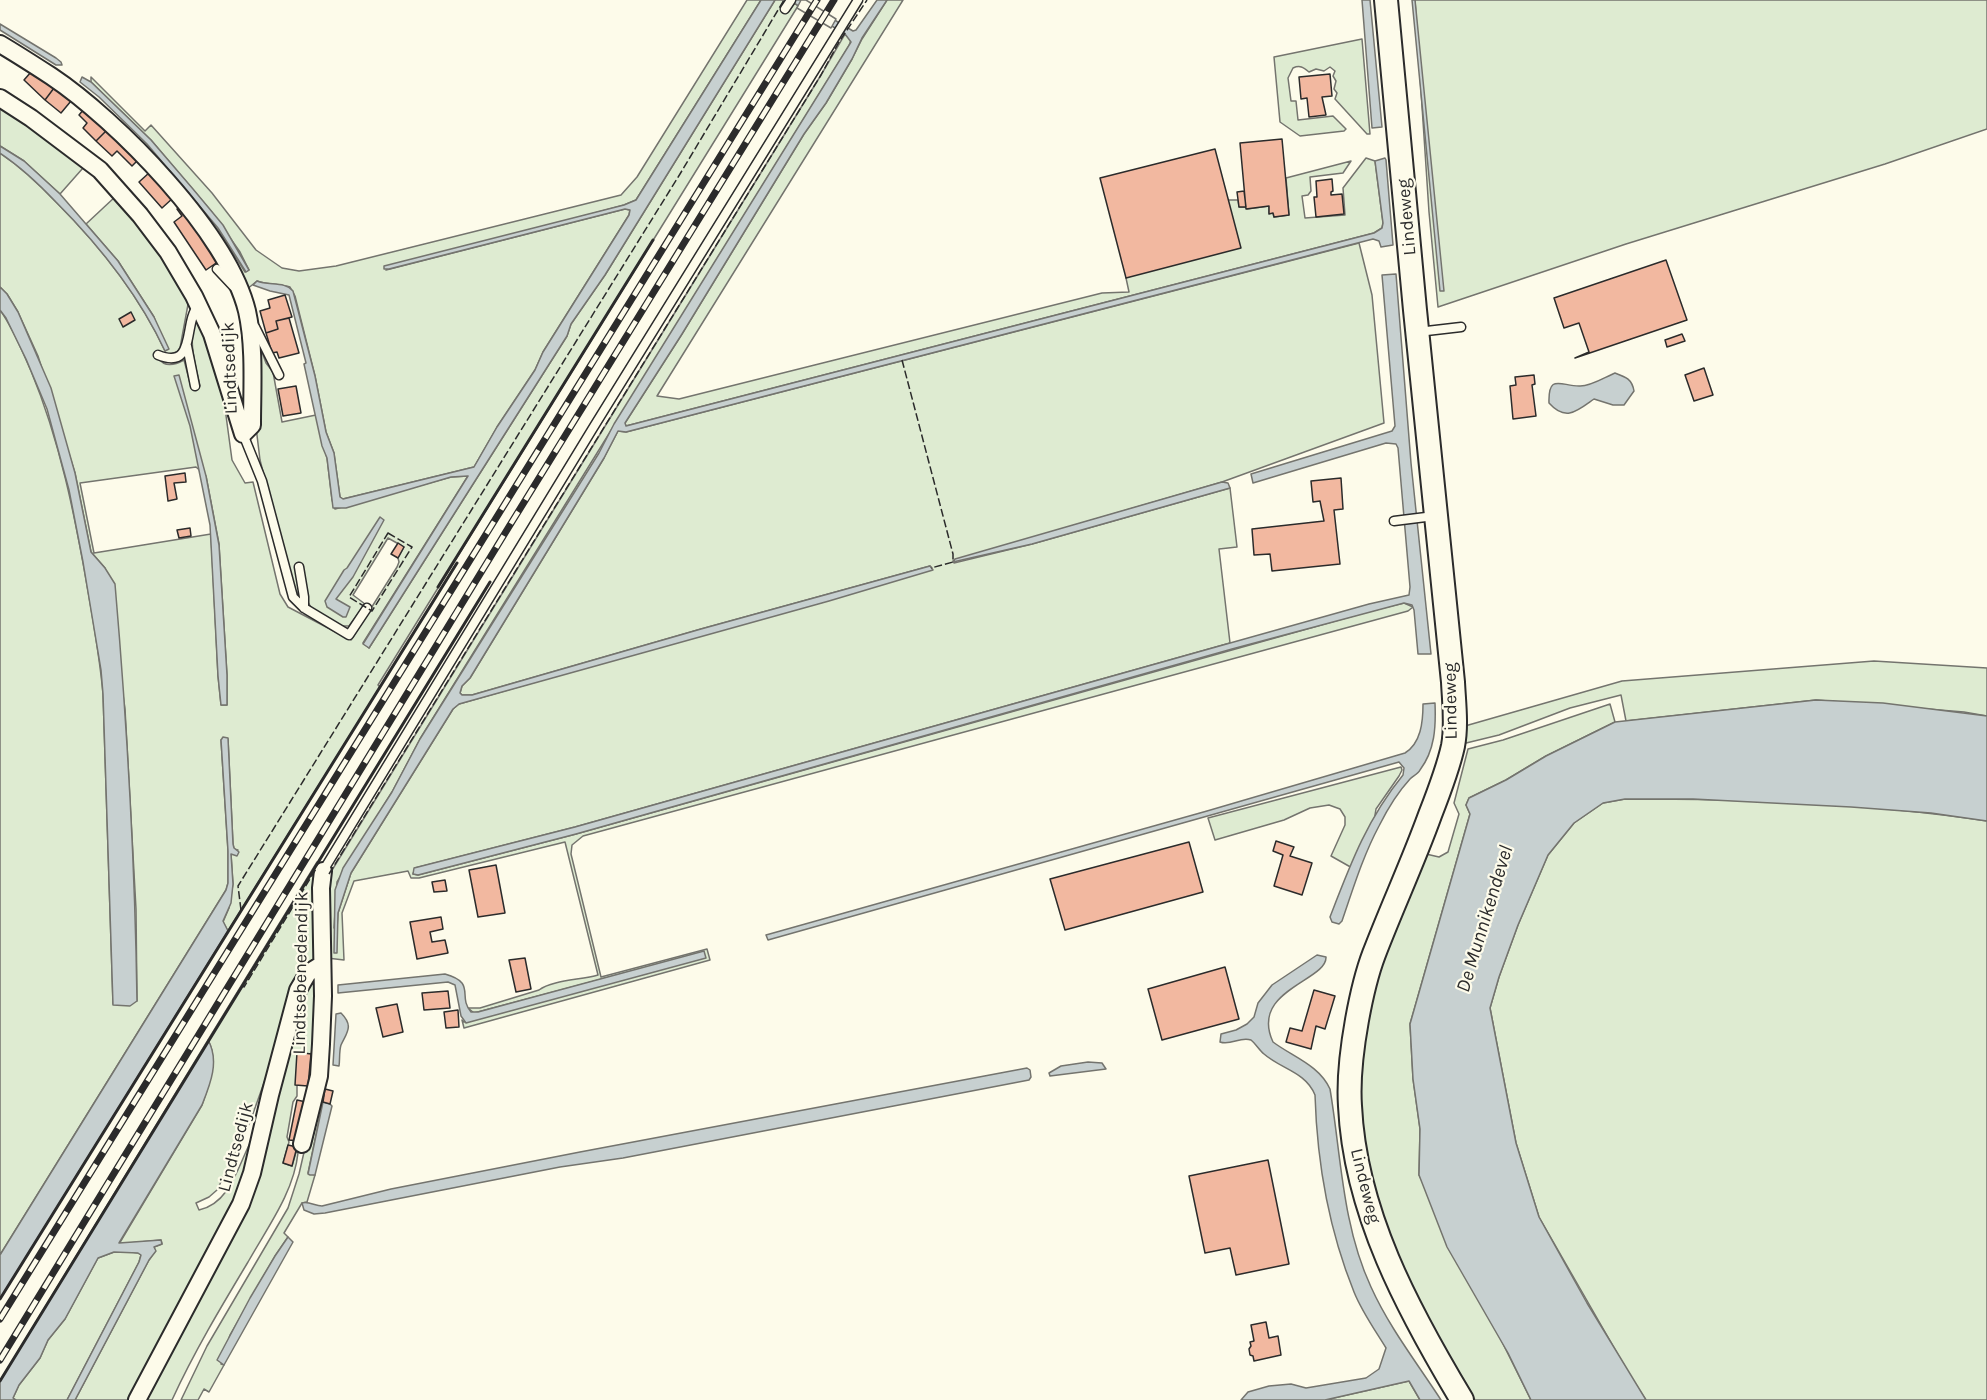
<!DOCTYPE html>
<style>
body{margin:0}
canvas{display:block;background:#fdfbea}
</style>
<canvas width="1987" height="1400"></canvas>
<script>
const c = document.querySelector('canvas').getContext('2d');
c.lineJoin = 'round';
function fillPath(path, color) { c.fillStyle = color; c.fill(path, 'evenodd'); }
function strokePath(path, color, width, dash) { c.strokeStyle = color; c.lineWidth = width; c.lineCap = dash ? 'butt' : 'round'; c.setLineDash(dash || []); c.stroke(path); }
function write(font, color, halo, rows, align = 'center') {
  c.font = font + ' Karla,sans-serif'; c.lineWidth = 4.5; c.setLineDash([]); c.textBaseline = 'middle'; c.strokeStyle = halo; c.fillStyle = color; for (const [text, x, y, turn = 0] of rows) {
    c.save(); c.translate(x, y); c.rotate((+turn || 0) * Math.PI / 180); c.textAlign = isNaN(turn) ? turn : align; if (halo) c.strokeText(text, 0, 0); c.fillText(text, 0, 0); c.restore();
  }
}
const green = new Path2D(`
 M 747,0 L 761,0 L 636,200 L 624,205 L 386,270 L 625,209 L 630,210 L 629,215 L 543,352 L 535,370 L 497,427 L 474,467 L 343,499 L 340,497 L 334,453 L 326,432 L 315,376 L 295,296 L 290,287 C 279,284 268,285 257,281 L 246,290 L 134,142 L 141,137 L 147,144 L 218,228 L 245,272 L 249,270 L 240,252 L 211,211 L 151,140 L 91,82 L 91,77 L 145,131 L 151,125 L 212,193 L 256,250 L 282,268 L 299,271 L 336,266 L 621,195 L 637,177 Z
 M 775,0 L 784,0 L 781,6 L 789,11 L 795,3 L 798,6 L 378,685 L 380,687 L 228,931 L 223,922 L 229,908 L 233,884 L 231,854 L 238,850 L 234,849 L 233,844 L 228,739 L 221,740 L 228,851 L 228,883 L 226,890 L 0,1255 L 0,310 C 13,328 22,351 31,371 C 60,441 75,516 88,591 C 94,625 100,659 103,694 L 113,1004 L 137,1001 L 136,909 L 125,709 L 105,568 L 91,552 L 75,473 L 38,356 L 18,312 L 7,294 L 0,287 L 0,153 C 21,167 39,184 56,202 C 100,246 139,295 165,351 L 154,317 L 118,261 L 86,224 L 116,196 L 149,237 L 189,299 L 180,348 L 177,352 L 158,358 C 165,368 175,365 184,360 L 191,387 L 200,386 C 195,364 187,337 197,316 L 222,386 L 232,460 L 245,483 L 253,482 L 280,594 L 288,607 L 351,640 L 397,567 L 399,562 L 398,558 L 404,547 L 388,538 L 353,595 L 365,604 L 349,626 L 342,626 L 312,609 L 308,602 L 306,586 L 301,567 L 301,597 L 299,599 L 296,595 L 288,569 L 260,460 L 256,427 L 258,341 L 266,363 L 273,372 L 282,422 L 316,415 L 327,458 L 332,500 L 335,509 L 451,477 L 468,476 L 363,643 L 369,648 L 567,336 L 571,324 L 605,275 ZM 196,467 L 206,476 L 219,544 L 227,675 L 227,705 L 221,705 L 218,676 L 211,534 L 94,553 L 80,483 Z
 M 887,0 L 903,0 L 657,396 L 679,399 L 1102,293 L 1129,292 L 1126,278 L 1228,200 L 1238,200 L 1239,207 L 1246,207 L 1247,209 L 1269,206 L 1269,213 L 1273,213 L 1274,217 L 1289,215 L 1286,178 L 1351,161 L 1343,173 L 1310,177 L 1311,191 L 1308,195 L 1302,196 L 1305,218 L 1345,215 L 1343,188 L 1366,158 L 1375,161 L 1383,223 L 1382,228 L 1374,233 L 626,426 L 625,423 L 682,334 L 804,134 L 826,103 L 852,59 L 862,39 Z
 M 1415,0 L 1987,0 L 1987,129 L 1885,164 L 1626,244 L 1438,307 L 1429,212 Z
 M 845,34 L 851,40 L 849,46 L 420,739 L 392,792 L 337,882 L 334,928 L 337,928 L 338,913 L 351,873 L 453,709 L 459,704 L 932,568 L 930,566 L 701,629 L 472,695 L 462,695 L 460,693 L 462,686 L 470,678 L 604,458 L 618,431 L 626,432 L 1359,243 L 1372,295 L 1384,423 L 1222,482 L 953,561 L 954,563 L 1032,544 L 1230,488 L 1237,547 L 1219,549 L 1230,643 L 575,827 L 415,868 L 413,874 L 418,875 L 576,834 L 1371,611 L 1404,603 L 1413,607 L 1408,611 L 583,836 L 572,845 L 571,854 L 601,977 L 707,949 L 710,960 L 464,1028 L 462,1020 L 464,1022 L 704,952 L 474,1013 L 468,1008 L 480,1008 L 539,990 C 552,980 581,980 598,975 L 565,842 L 419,878 L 411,878 L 408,871 L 354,881 L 342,913 L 344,960 L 327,958 L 329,875 L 821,75 Z
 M 1362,39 L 1370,134 L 1367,134 L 1335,99 L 1337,93 L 1334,89 L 1336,81 L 1333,76 L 1335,71 L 1330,67 L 1324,71 L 1316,69 L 1309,72 C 1303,67 1300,65 1293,68 L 1288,78 L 1291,101 L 1296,101 L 1298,120 L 1333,116 L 1346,129 L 1344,131 L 1300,136 L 1280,122 L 1274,57 Z
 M 0,105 L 37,130 L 83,168 L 60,194 L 24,161 L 0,146 Z
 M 1874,661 L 1987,668 L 1987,716 L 1964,712 L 1816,700 L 1626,721 L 1621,695 L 1570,708 L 1499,735 L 1462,744 L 1465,726 L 1622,681 Z
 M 1610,704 L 1615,722 L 1546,756 L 1506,780 L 1469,798 L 1466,805 L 1470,814 L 1410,1024 L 1413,1079 L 1420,1129 L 1419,1175 L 1531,1400 L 1475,1400 L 1420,1308 L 1389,1236 L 1373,1184 L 1363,1133 L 1359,1067 L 1374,982 L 1426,854 L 1439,857 L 1448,852 L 1459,814 L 1454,803 L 1468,749 L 1503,740 Z
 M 1401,767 L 1402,770 L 1399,776 L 1376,809 L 1373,827 L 1354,869 L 1331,856 L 1345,825 L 1345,817 L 1340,809 L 1329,805 L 1310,808 L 1284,820 L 1215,840 L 1208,818 Z
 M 1625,799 C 1746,799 1868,803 1987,821 L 1987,1400 L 1646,1400 L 1632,1379 L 1539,1217 L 1516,1143 L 1490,1008 L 1499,977 L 1518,925 L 1548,855 L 1574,823 L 1603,803 Z
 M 317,862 L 320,863 L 314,959 L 301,968 L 296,977 L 271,1063 L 250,1122 L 217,1190 L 209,1197 L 196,1203 L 199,1210 C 231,1203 238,1165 252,1139 L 240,1191 L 131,1400 L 75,1400 L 149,1260 L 155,1251 L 154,1247 L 162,1244 L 161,1240 L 119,1244 L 202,1105 C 209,1085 219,1060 208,1040 Z
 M 314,980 L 316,1038 L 311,1054 L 297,1053 L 297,1096 L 293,1102 L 287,1137 L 289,1142 L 283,1163 L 292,1166 L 296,1152 L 298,1153 C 294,1192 267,1228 248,1262 C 221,1307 194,1352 172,1400 L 143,1400 L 265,1145 L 308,983 Z
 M 316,1100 L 323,1102 L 308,1173 L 315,1175 L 307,1202 L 302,1203 L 284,1233 L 288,1237 L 275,1256 L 230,1335 L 221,1364 L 224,1365 L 209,1392 L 204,1389 L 198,1400 L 181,1400 L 207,1346 L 288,1208 L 299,1174 Z
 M 125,1251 L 138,1253 L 141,1255 L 139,1262 L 67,1400 L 16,1400 L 13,1398 L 19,1385 L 40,1358 L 48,1340 L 65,1319 L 98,1258 L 114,1252 Z
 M 1409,1381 L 1420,1400 L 1325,1400 Z`);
fillPath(green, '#deebd1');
strokePath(green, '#74746e', 1.5);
const water = new Path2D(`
 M 761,0 L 775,0 L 605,275 L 571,324 L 567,336 L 369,648 L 363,644 L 468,476 L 451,477 L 346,508 L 333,508 L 327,458 L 322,446 L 304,364 L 306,363 L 289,295 L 270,291 L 253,285 L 257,281 C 269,286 285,281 293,291 L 315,376 L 326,432 L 334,453 L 340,497 L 343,499 L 474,467 L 497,427 L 535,370 L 543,352 L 629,215 L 630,210 L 625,209 L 389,269 L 384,269 L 384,266 L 624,205 L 636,200 Z
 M 789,0 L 801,0 L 853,31 L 856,30 L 877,0 L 887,0 L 862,38 L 852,59 L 826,103 L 804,134 L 682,334 L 625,423 L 626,426 L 1374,233 L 1382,228 L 1383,223 L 1375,161 L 1385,158 L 1386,160 L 1393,245 L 1381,247 L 1379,241 L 1373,239 L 626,432 L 618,431 L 604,458 L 470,678 L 462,686 L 460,693 L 462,695 L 472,695 L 701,629 L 930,566 L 933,570 L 829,601 L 459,704 L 453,709 L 351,873 L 338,913 L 337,953 L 334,953 L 335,890 L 343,868 L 392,792 L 420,739 L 599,453 L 614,424 L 851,42 L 845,34 Z
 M 1362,0 L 1370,0 L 1382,127 L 1372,128 Z
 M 1412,0 L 1415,0 L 1444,291 L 1440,291 Z
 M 0,24 L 56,58 L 61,62 L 62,65 L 56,65 L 0,30 Z
 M 82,77 L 91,82 L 151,140 L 193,189 L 223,225 L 249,270 L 246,272 L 218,228 L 147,144 L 99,97 L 80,82 Z
 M 0,146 L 24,161 L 60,194 L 118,261 L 154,317 L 169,349 L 165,351 C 139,295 100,246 56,202 C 39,184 21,167 0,153 Z
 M 1396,274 L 1411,463 L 1431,654 L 1418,654 L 1414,610 L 1412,605 L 1404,603 L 1232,649 L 576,834 L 418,875 L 413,874 L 414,868 L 575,827 L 1369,604 L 1409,595 L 1410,587 L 1398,448 L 1396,444 L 1386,443 L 1253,483 L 1251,474 L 1392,431 L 1395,426 L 1382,275 Z
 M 0,287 L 7,294 L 18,312 L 51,388 L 75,473 L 91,552 L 105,568 L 115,584 C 127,723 135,861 137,1001 L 130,1006 L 113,1005 L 103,694 L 101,670 L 83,562 L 69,490 L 47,409 L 26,359 L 6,318 L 0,310 Z
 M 1615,373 C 1626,377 1632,379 1634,391 L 1624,405 L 1613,405 L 1594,399 C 1577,411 1566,422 1549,403 C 1548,373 1561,386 1579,386 C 1590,387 1605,377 1615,373 Z
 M 179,375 L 206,476 L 219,545 L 227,675 L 227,705 L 221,705 L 218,676 L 210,525 L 190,426 L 174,376 Z
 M 1222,482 L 1228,483 L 1230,488 L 1032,544 L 953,562 L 955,559 Z
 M 380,517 L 384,520 L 353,577 L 336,599 L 350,607 L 346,617 L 343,617 L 327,607 L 325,601 L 344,570 L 347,568 Z
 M 1816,700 L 1883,703 L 1987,716 L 1987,821 L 1931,813 L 1851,807 L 1693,799 L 1625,799 L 1603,803 L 1574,823 L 1548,855 L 1518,925 L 1499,977 L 1490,1008 L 1516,1143 L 1539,1217 L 1587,1303 L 1646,1400 L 1531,1400 L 1508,1353 L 1447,1247 L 1419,1175 L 1420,1129 L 1413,1079 L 1410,1024 L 1470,814 L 1466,805 L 1469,798 L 1506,780 L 1546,756 L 1615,722 Z
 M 1435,703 C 1436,727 1435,750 1420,770 C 1418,774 1413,776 1410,779 C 1398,792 1387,810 1379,826 C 1363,856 1353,889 1342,921 L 1339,924 L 1332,922 L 1330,917 C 1350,865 1367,819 1403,775 L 1404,768 L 1399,762 L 768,940 L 766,935 L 1207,811 L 1405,753 C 1421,743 1423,722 1423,704 Z
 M 223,737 L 228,738 L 233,844 L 234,848 L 239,852 L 237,856 L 231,854 L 233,884 L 231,903 L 223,921 L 228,931 L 0,1299 L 0,1255 L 226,890 L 228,883 L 228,851 L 221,740 Z
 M 704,951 L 706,958 L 466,1023 L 461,1016 L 455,985 L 448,982 L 338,993 L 338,985 L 445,974 C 477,983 457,996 471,1012 L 478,1012 Z
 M 1317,955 L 1326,957 C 1327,981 1249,990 1273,1042 C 1293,1057 1319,1065 1330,1089 C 1341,1154 1342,1225 1371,1287 C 1389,1327 1417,1363 1441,1400 L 1420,1400 L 1409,1381 L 1325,1400 L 1241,1400 L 1248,1392 L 1269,1386 L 1291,1384 L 1306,1388 L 1366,1378 L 1379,1369 L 1386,1348 C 1375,1330 1362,1312 1354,1292 C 1329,1230 1317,1162 1315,1095 C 1306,1072 1281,1069 1264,1054 C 1259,1050 1256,1044 1251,1040 C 1240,1036 1231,1046 1220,1042 L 1221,1034 L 1236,1030 L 1247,1024 L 1254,1017 L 1258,1003 L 1272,985 Z
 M 341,1013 C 354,1026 347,1032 341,1045 C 339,1051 340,1060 339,1066 L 333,1065 L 336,1014 Z
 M 208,1040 C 220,1061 210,1085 202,1105 L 119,1243 L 161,1240 L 162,1244 L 154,1247 L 156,1251 L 149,1260 L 75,1400 L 67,1400 L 139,1262 L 141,1255 L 138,1253 L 114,1252 L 98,1258 L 65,1319 L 48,1340 L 40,1358 L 19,1385 L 13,1398 L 16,1400 L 0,1400 L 0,1381 Z
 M 1088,1062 L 1102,1063 L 1106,1069 L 1050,1076 L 1049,1073 L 1061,1066 Z
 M 1027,1068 L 1030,1070 L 1031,1077 L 1029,1080 L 623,1158 L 560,1167 L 325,1213 L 314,1214 L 304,1210 L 302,1203 C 309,1201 315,1206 322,1206 L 391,1189 L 580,1152 Z
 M 323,1102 L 330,1104 L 332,1106 L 315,1175 L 310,1175 L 308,1174 Z
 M 288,1237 L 293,1242 L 224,1365 L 217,1360 L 250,1298 L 275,1256 Z`);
fillPath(water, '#c7d0d0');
strokePath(water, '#74746e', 1.5);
const pier = new Path2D(`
 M 801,0 L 806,0 L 836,19 L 831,28 L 797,8 Z`);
fillPath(pier, '#fdfbea');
strokePath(pier, '#74746e', 1.5);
const building = new Path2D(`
 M 31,72 L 54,88 L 45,100 L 24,80 Z
 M 1330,74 L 1332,96 L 1322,97 L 1326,115 L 1309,117 L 1307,98 L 1301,99 L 1299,77 Z
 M 54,88 L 71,101 L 61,113 L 45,100 Z
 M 84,109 L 106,131 L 96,141 L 83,128 L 87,123 L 79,115 Z
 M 106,131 L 138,160 L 132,166 L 117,151 L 112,156 L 96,141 Z
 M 1282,139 L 1289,215 L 1274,217 L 1273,213 L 1269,214 L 1269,206 L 1246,209 L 1240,143 Z
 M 1215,149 L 1241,248 L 1126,278 L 1100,178 Z
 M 150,172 L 173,198 L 162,208 L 139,182 Z
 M 1332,179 L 1333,191 L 1331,192 L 1331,195 L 1342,194 L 1344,214 L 1316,217 L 1314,197 L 1317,197 L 1316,181 Z
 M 1244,191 L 1246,207 L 1239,207 L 1237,192 Z
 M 182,205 L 219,261 L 206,270 L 174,222 L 182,216 L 177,209 Z
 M 1666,260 L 1687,320 L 1575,358 L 1589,352 L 1579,323 L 1564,328 L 1554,298 Z
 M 285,295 L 292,317 L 276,321 L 278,329 L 266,333 L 260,311 L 270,308 L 268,300 Z
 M 131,312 L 135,320 L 123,327 L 119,319 Z
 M 289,318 L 299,353 L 279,358 L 277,352 L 272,353 L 266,333 L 278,329 L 276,321 Z
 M 1682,334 L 1685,341 L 1667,347 L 1665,340 Z
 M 1704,368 L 1713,395 L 1694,401 L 1685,375 Z
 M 1534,375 L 1535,384 L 1532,385 L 1536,416 L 1513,419 L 1510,386 L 1516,385 L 1515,377 Z
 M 296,386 L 301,413 L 283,416 L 278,389 Z
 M 185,473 L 186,482 L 174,483 L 177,499 L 168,501 L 165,476 Z
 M 1341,478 L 1343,509 L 1334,510 L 1340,564 L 1272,571 L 1270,554 L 1254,555 L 1252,529 L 1324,521 L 1320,501 L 1313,502 L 1311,481 Z
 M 190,528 L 191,536 L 179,538 L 177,530 Z
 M 398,543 L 404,547 L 398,558 L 391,554 Z
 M 1276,841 L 1294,847 L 1290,856 L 1312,863 L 1302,895 L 1274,886 L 1283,855 L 1273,851 Z
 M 1189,842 L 1203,892 L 1065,930 L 1050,879 Z
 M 496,865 L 505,913 L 478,917 L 469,870 Z
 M 445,880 L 447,891 L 434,892 L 432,882 Z
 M 441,917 L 443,929 L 430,932 L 432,942 L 445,940 L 448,953 L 417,959 L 410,922 Z
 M 525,958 L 531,989 L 516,992 L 509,960 Z
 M 1225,967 L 1239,1019 L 1162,1040 L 1148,989 Z
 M 1314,990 L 1335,996 L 1325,1029 L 1316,1026 L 1311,1049 L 1286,1042 L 1290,1028 L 1302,1031 Z
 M 448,991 L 450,1008 L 424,1010 L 422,993 Z
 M 397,1004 L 403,1032 L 383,1037 L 376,1008 Z
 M 458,1010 L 459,1027 L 446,1028 L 444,1012 Z
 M 297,1052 L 311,1054 L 308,1086 L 295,1085 Z
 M 325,1089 L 333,1091 L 330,1104 L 323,1102 Z
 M 297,1100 L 306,1102 L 298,1141 L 289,1140 Z
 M 288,1145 L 297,1147 L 292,1166 L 283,1163 Z
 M 1268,1160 L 1289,1264 L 1236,1275 L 1230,1248 L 1205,1253 L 1189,1176 Z
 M 1266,1322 L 1269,1338 L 1278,1336 L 1281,1355 L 1254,1361 L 1253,1356 L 1250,1355 L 1249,1349 L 1251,1346 L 1250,1342 L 1254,1341 L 1251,1325 Z`);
fillPath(building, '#f2b8a0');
strokePath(building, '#2b2b2b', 1.5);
const lane = new Path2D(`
 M 785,9 L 791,0
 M 217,269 L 233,286
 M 255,327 L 279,375
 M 1418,332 L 1461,327
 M 187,346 L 195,386
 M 158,355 C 197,371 183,322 198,306
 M 243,434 L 262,481 L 293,597 L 304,608 L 349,635 L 367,608
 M 1394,521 L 1434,516
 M 299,567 L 304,597 L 304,608
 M 323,871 L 593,428 L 858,0`);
const street = new Path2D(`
 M 0,44 C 17,54 34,65 51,76 C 117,120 228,233 247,311 C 255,346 252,390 252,425 L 243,434 L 212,334 L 194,296 L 168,252 L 140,215 L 100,170 L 31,118 L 0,98
 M 302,1144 L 319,1076 L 321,1044 L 323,996 L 321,888 L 323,871
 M 137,1400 L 241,1204 L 252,1173 L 270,1095 L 298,990 L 308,973 L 321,965`);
const secondary = new Path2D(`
 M 1386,0 L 1415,310 L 1453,682 C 1454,703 1457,725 1453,746 C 1448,769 1439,792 1430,815 C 1413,862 1392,907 1374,954 C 1366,975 1361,998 1357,1020 C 1352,1048 1348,1077 1350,1106 C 1355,1212 1408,1310 1462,1400`);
strokePath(lane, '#2b2b2b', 11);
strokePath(street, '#2b2b2b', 20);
strokePath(secondary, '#2b2b2b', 26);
strokePath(lane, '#fdfbea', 8);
strokePath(street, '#fdfbea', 16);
strokePath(secondary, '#fdfbea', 22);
const rail = new Path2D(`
 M 0,1319 L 817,0
 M 0,1360 L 510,525 L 834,0`);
strokePath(rail, '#2b2b2b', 7);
strokePath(rail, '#fdfbea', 4.5, [14]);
strokePath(new Path2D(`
 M 902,360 L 953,554 L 953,562 L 931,568
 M 388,533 L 412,547 L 372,611 L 349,597 Z
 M 329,874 L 821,75 L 839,42 L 867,0
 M 241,910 L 238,886 L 680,174 L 784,0
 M 242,985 L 244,987 L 316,869 L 318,869`), '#2b2b2b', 1.5, [8, 3]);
strokePath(new Path2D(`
 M 438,587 L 653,240
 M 0,1299 L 457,563
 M 0,1381 L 490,582`), '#2b2b2b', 3);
write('18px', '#2b2b2b', '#fdfbea', [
 ["Lindeweg",1407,217,-95],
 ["Lindtsedijk",230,368,-92],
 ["Lindeweg",1451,701,-91],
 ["Lindtsebenedendijk",301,973,-89],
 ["Lindtsedijk",236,1147,-75],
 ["Lindeweg",1365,1186,76]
]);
write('italic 20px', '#2b2b2b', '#fdfbea', [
 ["De Munnikendevel",1485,919,-73]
]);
</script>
